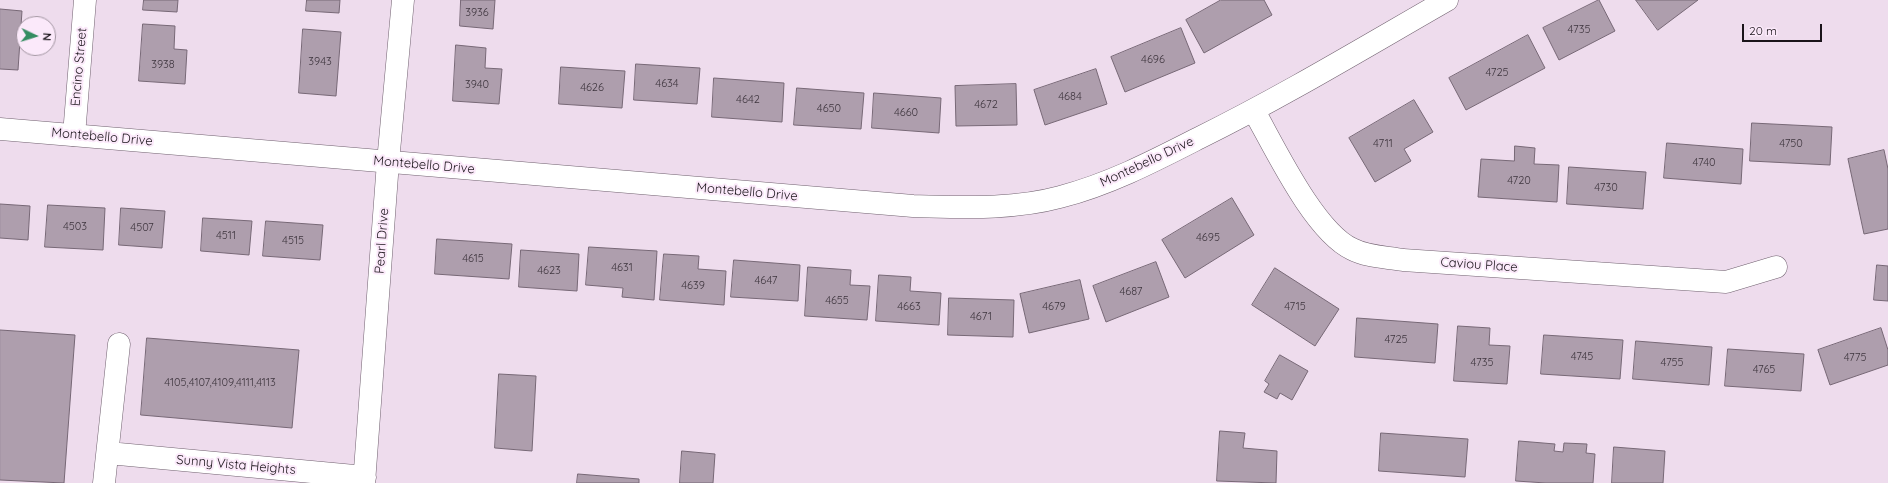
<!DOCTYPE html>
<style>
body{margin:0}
#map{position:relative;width:1888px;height:483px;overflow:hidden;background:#eedced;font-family:Quicksand,sans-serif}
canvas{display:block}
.north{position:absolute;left:16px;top:16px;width:40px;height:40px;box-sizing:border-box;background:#fbe9fa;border:1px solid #a194a0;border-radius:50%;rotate:94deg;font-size:11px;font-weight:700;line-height:16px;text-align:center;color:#1a141a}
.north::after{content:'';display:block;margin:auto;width:14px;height:18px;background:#348c61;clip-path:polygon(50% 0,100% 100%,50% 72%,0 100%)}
.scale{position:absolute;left:1742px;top:24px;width:80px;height:18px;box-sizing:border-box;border:2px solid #1a141a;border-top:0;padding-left:5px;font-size:12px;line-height:14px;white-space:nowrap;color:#1a141a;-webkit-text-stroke:3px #fbe9fa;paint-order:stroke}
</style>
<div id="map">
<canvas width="1888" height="483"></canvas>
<div class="north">N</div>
<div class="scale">20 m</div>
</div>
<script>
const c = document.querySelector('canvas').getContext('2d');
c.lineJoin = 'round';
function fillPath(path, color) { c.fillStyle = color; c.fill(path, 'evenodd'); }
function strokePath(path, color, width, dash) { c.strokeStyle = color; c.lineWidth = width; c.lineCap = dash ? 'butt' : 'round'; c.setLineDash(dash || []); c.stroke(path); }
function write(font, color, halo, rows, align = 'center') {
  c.font = font + ' Quicksand,sans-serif'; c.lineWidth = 4; c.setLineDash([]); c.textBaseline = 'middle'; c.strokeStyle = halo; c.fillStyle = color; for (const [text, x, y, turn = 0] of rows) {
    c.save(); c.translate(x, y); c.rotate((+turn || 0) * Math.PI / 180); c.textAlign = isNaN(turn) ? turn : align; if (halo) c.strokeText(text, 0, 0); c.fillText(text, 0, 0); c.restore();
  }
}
const building = new Path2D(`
 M 144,0 L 178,0 L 177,12 L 143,10 Z
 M 307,0 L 340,0 L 339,13 L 306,11 Z
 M 461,0 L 495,0 L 493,29 L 460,26 Z
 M 1221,0 L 1264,0 L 1272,15 L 1204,53 L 1186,20 Z
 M 1599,0 L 1615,31 L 1559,60 L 1543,28 Z
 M 1636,0 L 1698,0 L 1658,30 Z
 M 0,9 L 22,11 L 18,70 L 0,69 Z
 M 143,24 L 175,26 L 174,49 L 187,50 L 185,84 L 139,81 Z
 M 1181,28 L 1195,63 L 1125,92 L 1111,57 Z
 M 303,29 L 341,32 L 336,96 L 299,93 Z
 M 1528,35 L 1545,68 L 1466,110 L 1449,78 Z
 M 456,45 L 486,48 L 485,68 L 502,69 L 499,104 L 453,101 Z
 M 636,64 L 700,68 L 697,104 L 634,100 Z
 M 561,67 L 625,71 L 622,108 L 559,104 Z
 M 1096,69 L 1107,104 L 1045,125 L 1034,90 Z
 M 714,78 L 784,83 L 782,122 L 712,117 Z
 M 1016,84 L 1017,125 L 956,126 L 955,86 Z
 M 797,88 L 864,93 L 861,129 L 794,125 Z
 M 874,93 L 941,98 L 939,133 L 872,128 Z
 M 1414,100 L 1433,132 L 1404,149 L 1411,161 L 1375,182 L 1349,138 Z
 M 1752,123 L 1832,127 L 1830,165 L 1750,161 Z
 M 1667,143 L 1743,149 L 1741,184 L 1664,178 Z
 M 1515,146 L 1535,148 L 1534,164 L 1559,165 L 1557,202 L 1478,197 L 1481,159 L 1514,161 Z
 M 1884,150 L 1888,169 L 1888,229 L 1864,234 L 1848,159 Z
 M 1569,167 L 1646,172 L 1643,209 L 1567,204 Z
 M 1232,198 L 1254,235 L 1185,278 L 1162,240 Z
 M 0,204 L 30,206 L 28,240 L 0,238 Z
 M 48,205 L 105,208 L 103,250 L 45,247 Z
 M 121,208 L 165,211 L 162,248 L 119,245 Z
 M 203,218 L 252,221 L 249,255 L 201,251 Z
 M 266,221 L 323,225 L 320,260 L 263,256 Z
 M 437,239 L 512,244 L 509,279 L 435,274 Z
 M 589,247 L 657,251 L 654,300 L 622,297 L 623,288 L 586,285 Z
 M 521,250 L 579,254 L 577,291 L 519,287 Z
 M 664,254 L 699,256 L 698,269 L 726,271 L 724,305 L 660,300 Z
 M 734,260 L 800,265 L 798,301 L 731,297 Z
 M 1156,262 L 1169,297 L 1106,322 L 1093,286 Z
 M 1877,265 L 1888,266 L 1888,301 L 1874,300 Z
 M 808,267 L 851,270 L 850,285 L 870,286 L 867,320 L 805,316 Z
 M 1275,268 L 1339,309 L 1315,346 L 1252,305 Z
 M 879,275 L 911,277 L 910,291 L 941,293 L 939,325 L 876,321 Z
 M 1080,280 L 1089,319 L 1029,333 L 1020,294 Z
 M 949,298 L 1014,300 L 1013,337 L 948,335 Z
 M 1357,318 L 1438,324 L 1435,363 L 1355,357 Z
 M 1458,326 L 1490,328 L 1489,345 L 1510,346 L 1507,384 L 1454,381 Z
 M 1881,328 L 1888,350 L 1888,365 L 1830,385 L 1818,350 Z
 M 0,330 L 75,335 L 64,483 L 0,480 Z
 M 1544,335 L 1623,340 L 1620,379 L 1541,374 Z
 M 147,338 L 299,350 L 292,428 L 141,415 Z
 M 1636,341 L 1712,347 L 1709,385 L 1633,379 Z
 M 1728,349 L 1804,354 L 1801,391 L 1725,386 Z
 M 1280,355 L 1308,371 L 1292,400 L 1280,393 L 1277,399 L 1264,392 L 1269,384 L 1265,381 Z
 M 499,374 L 536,376 L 532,451 L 495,448 Z
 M 1220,431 L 1245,433 L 1243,448 L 1277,451 L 1276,483 L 1217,481 Z
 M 1381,433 L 1468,439 L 1465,477 L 1379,471 Z
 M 1519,441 L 1555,444 L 1554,451 L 1563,452 L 1564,443 L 1587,444 L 1586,453 L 1595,454 L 1593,483 L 1546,483 L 1516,481 Z
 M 1614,447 L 1665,451 L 1663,483 L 1612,483 Z
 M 682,451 L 715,454 L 713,483 L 680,483 Z
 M 578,474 L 639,479 L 639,483 L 577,483 Z`);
fillPath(building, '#ae9ead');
strokePath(building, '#776876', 1);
const minor = new Path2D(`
 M 1254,111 C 1275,148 1314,231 1352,249 C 1367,257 1386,257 1403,260 L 1726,282 L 1776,267
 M 74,135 L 85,0
 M 108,453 L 365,477
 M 104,483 L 119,344
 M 364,483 L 388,162 L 403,0`);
const tertiary = new Path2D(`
 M 0,129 L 913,206 C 962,207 1012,210 1060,197 C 1110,184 1154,161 1199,138 C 1284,96 1365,47 1447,0`);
strokePath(minor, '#70616f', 23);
strokePath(tertiary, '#70616f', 23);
strokePath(minor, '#fff', 22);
strokePath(tertiary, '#fff', 22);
write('11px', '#3f363f', null, [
 ["3936",477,13],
 ["4735",1579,30],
 ["4696",1153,60],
 ["3943",320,62],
 ["3938",163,65],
 ["4725",1497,73],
 ["4634",667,84],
 ["3940",477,85],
 ["4626",592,88],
 ["4684",1070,97],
 ["4642",748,100],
 ["4672",986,105],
 ["4650",829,109],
 ["4660",906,113],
 ["4711",1383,144],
 ["4750",1791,144],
 ["4740",1704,163],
 ["4720",1519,181],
 ["4730",1606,188],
 ["4503",75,227],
 ["4507",142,228],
 ["4511",226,236],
 ["4695",1208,238],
 ["4515",293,241],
 ["4615",473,259],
 ["4631",622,268],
 ["4623",549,271],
 ["4647",766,281],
 ["4639",693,286],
 ["4687",1131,292],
 ["4655",837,301],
 ["4663",909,307],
 ["4679",1054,307],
 ["4715",1295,307],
 ["4671",981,317],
 ["4725",1396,340],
 ["4745",1582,357],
 ["4775",1855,358],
 ["4735",1482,363],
 ["4755",1672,363],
 ["4765",1764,370],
 ["4105,4107,4109,4111,4113",220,383]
]);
write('13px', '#1a141a', '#fbe9fa', [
 ["Encino Street",79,67,-85],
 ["Montebello Drive",102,137,5],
 ["Montebello Drive",1147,162,-25],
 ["Montebello Drive",424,165,5],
 ["Montebello Drive",747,192,5],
 ["Pearl Drive",382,241,-86],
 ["Caviou Place",1479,265,4],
 ["Sunny Vista Heights",236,465,5]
]);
</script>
